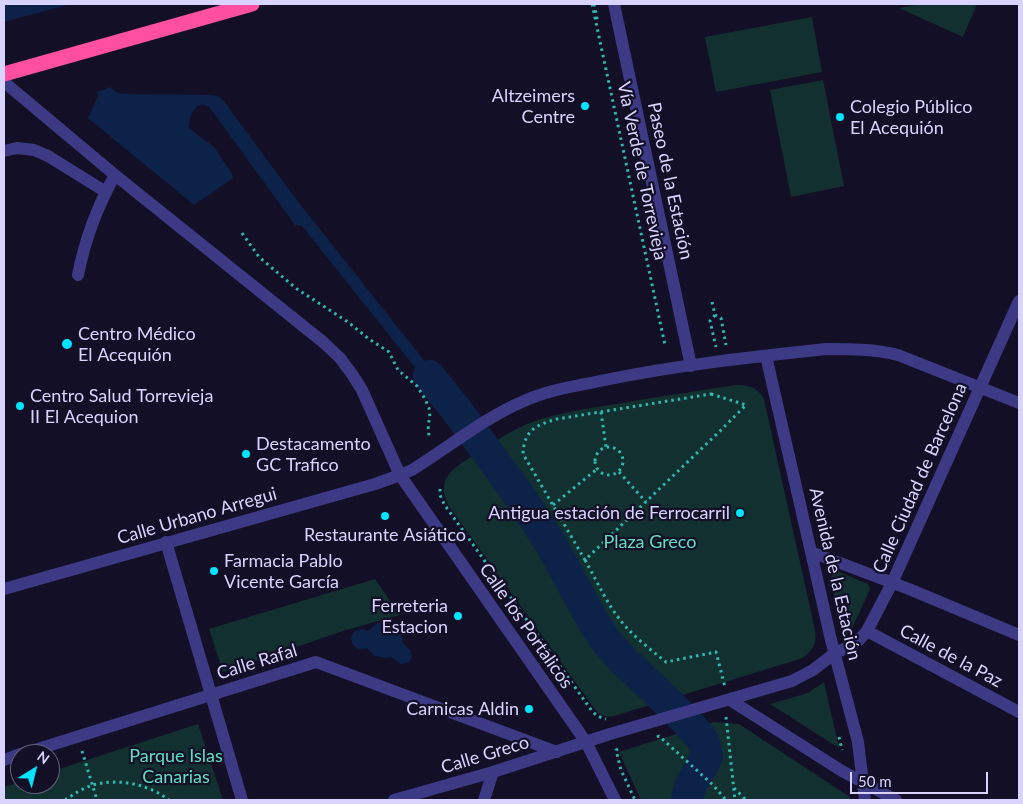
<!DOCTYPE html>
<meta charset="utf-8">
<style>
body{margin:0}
#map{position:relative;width:1023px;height:804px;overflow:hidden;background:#130f26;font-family:Lato,sans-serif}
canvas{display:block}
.frame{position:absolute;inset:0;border:5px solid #d9d4ff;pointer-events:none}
.north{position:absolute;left:10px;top:744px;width:50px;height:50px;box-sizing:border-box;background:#130f26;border:1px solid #625e7d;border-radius:50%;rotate:36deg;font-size:14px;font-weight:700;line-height:20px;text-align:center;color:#d9d4ff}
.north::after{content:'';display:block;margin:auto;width:18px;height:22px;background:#00e5ff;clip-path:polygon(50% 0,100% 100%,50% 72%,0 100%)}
.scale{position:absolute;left:850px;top:772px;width:138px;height:22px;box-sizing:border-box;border:2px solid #d9d4ff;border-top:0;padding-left:6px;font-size:15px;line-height:18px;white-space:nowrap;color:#d9d4ff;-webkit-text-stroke:4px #130f26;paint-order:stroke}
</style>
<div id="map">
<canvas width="1023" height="804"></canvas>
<div class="frame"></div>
<div class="north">N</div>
<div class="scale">50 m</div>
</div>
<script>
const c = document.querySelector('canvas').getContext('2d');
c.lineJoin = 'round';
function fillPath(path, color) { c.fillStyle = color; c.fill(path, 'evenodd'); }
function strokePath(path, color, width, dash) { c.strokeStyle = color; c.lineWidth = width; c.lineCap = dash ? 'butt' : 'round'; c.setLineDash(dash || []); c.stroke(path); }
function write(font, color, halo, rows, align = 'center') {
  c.font = font + ' Lato,sans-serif'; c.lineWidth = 4.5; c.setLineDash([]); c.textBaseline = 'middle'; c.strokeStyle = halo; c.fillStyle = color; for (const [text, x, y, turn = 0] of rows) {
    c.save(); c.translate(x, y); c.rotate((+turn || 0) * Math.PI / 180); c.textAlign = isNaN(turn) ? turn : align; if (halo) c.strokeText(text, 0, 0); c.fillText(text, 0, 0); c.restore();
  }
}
fillPath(new Path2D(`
 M 920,4 L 977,4 L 963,37 L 899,8 Z
 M 812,17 L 822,72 L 716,92 L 705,37 Z
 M 823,80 L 844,186 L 791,197 L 770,90 Z
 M 736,385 C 748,385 758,387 764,399 L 815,630 C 817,643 813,653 800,659 L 614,716 C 605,718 599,715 594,708 L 448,505 C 435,478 455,467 474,455 C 491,444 508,432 527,424 C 558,412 590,408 623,403 C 661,396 698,391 736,385 Z
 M 837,571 L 868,584 L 870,589 L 850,633 L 847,635 L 843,634 L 842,632 L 831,579 L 832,575 Z
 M 375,579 L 400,615 L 346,630 L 223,672 L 209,629 Z
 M 824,682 L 839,748 L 770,704 L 808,693 Z
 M 714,722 L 739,724 L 850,797 L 850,800 L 641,800 L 619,752 Z
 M 198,724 L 223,800 L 4,800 L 4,787 L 20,782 L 20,784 L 50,784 L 50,772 Z`), '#12302f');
fillPath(new Path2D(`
 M 4,4 L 71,4 L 4,22 Z
 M 110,87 L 116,92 L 123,94 L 214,95 L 219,97 L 223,100 L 299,203 L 462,408 L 453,415 L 302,226 L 295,225 L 210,108 C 196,97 189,116 189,128 L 214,147 L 232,174 L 233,178 L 194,205 L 88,118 L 98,96 L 97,92 Z
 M 382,622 L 387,623 L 396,627 L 402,636 L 403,643 L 411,651 L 412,657 L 409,662 L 401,664 L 391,657 L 386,658 L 375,656 L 367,648 L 358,649 L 352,644 L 351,637 L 355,631 L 362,629 L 368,631 L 376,624 Z`), '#0c2248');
strokePath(new Path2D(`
 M 429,376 L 455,408 L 521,498 L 551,544 L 594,623 L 606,641 L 624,661 L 674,708 L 698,734 L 703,741 L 707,755 L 704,763 L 691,784 L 687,800`), '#0c2248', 32);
strokePath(new Path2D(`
 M 592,4 L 665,345
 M 594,4 L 598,23
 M 242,233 L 259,257 L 285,279 L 297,289 L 348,322 L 369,339 L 389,352 L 398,370 L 417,386 L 425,399 L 429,408 L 430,417 L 428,425 L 429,436
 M 712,302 L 715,315 L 721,318 L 726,345
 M 715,315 L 710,321 L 716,347
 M 711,394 L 746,405 L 721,430 L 585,560 L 523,454 C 524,430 536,425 557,419 Z
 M 601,412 L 606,447
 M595 461a14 14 0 1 1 28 0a14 14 0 1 1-28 0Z
 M 619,472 L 646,502
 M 440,489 L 440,495 L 444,504 L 592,711 L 597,716 L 606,719
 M 553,505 L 597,469
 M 585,560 C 596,579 605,600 618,617 C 631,635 650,649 666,662 L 716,652 L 725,687
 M 726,717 L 735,800
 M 657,737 L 659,736 L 713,785 L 726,800
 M 839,737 L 842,750
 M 618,749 L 616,750 L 621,770 L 635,800
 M 82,751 L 97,800
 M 734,788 L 746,800
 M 65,800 C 74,794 83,788 93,785 C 119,778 148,784 169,800`), '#2fb8b0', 3, [2.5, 4]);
strokePath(new Path2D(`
 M 614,4 L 691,366
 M 4,82 L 115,175 L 323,342 L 340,358 L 352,374 L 362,390 L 400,475 L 586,742 L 615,800
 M 4,151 L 17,148 L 34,150 L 48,156 L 106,192
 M 78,275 C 85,239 97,207 115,175
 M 766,356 L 811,552 L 831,640 L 858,742 L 865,800
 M 166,542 L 242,800
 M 811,552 L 909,589 L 1019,635
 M 4,589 L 375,484 L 400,475 L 412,470 C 449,447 484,418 524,401 C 550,389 578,386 605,380 C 678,365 752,357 826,349 C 851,349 874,349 898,355 L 1019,403
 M 867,631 L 1019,712
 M 730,700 L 842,771 L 896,800
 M 22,754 L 316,662 L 557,752
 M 4,760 L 20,754
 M 394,800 L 493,772 L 610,734 L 792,681 L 813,670 L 835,653 L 853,645 L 859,640 L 867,631 L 892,583 L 1019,301
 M 484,800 L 493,772`), '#3d3a85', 12);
strokePath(new Path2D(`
 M 4,74 L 252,4`), '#ff4fa3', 15);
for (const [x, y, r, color] of [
 [585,106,5,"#00e5ff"],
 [840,117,5,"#00e5ff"],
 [67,344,6,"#00e5ff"],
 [20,406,5,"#00e5ff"],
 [246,454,5,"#00e5ff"],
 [740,513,5,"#00e5ff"],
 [385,516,5,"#00e5ff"],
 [214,571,5,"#00e5ff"],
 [458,616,5,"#00e5ff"],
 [529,709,5,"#00e5ff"]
]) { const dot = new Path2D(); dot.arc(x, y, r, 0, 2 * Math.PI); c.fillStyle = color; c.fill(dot); strokePath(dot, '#130f26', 2); }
write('18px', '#d9d4ff', '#130f26', [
 ["Altzeimers",575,96,"right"],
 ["Centre",575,117,"right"],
 ["Colegio Público",850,107],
 ["El Acequión",850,128],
 ["Centro Médico",78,334],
 ["El Acequión",78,355],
 ["Centro Salud Torrevieja",30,396],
 ["II El Acequion",30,417],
 ["Destacamento",256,444],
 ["GC Trafico",256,465],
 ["Antigua estación de Ferrocarril",730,513,"right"],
 ["Restaurante Asiático",385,535,"center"],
 ["Farmacia Pablo",224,561],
 ["Vicente García",224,582],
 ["Ferreteria",448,606,"right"],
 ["Estacion",448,627,"right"],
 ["Carnicas Aldin",519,709,"right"]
], 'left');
write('18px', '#d9d4ff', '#130f26', [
 ["Vía Verde de Torrevieja",642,171,78],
 ["Paseo de la Estación",670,181,78],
 ["Calle Ciudad de Barcelona",920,478,-66],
 ["Calle Urbano Arregui",197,516,-16],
 ["Avenida de la Estación",835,574,77],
 ["Calle los Portalicos",526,626,55],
 ["Calle de la Paz",951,656,28],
 ["Calle Rafal",257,662,-17],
 ["Calle Greco",485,755,-17]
]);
write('18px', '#5fe0c0', '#130f26', [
 ["Plaza Greco",650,542],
 ["Parque Islas",176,756],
 ["Canarias",176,777]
]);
</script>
